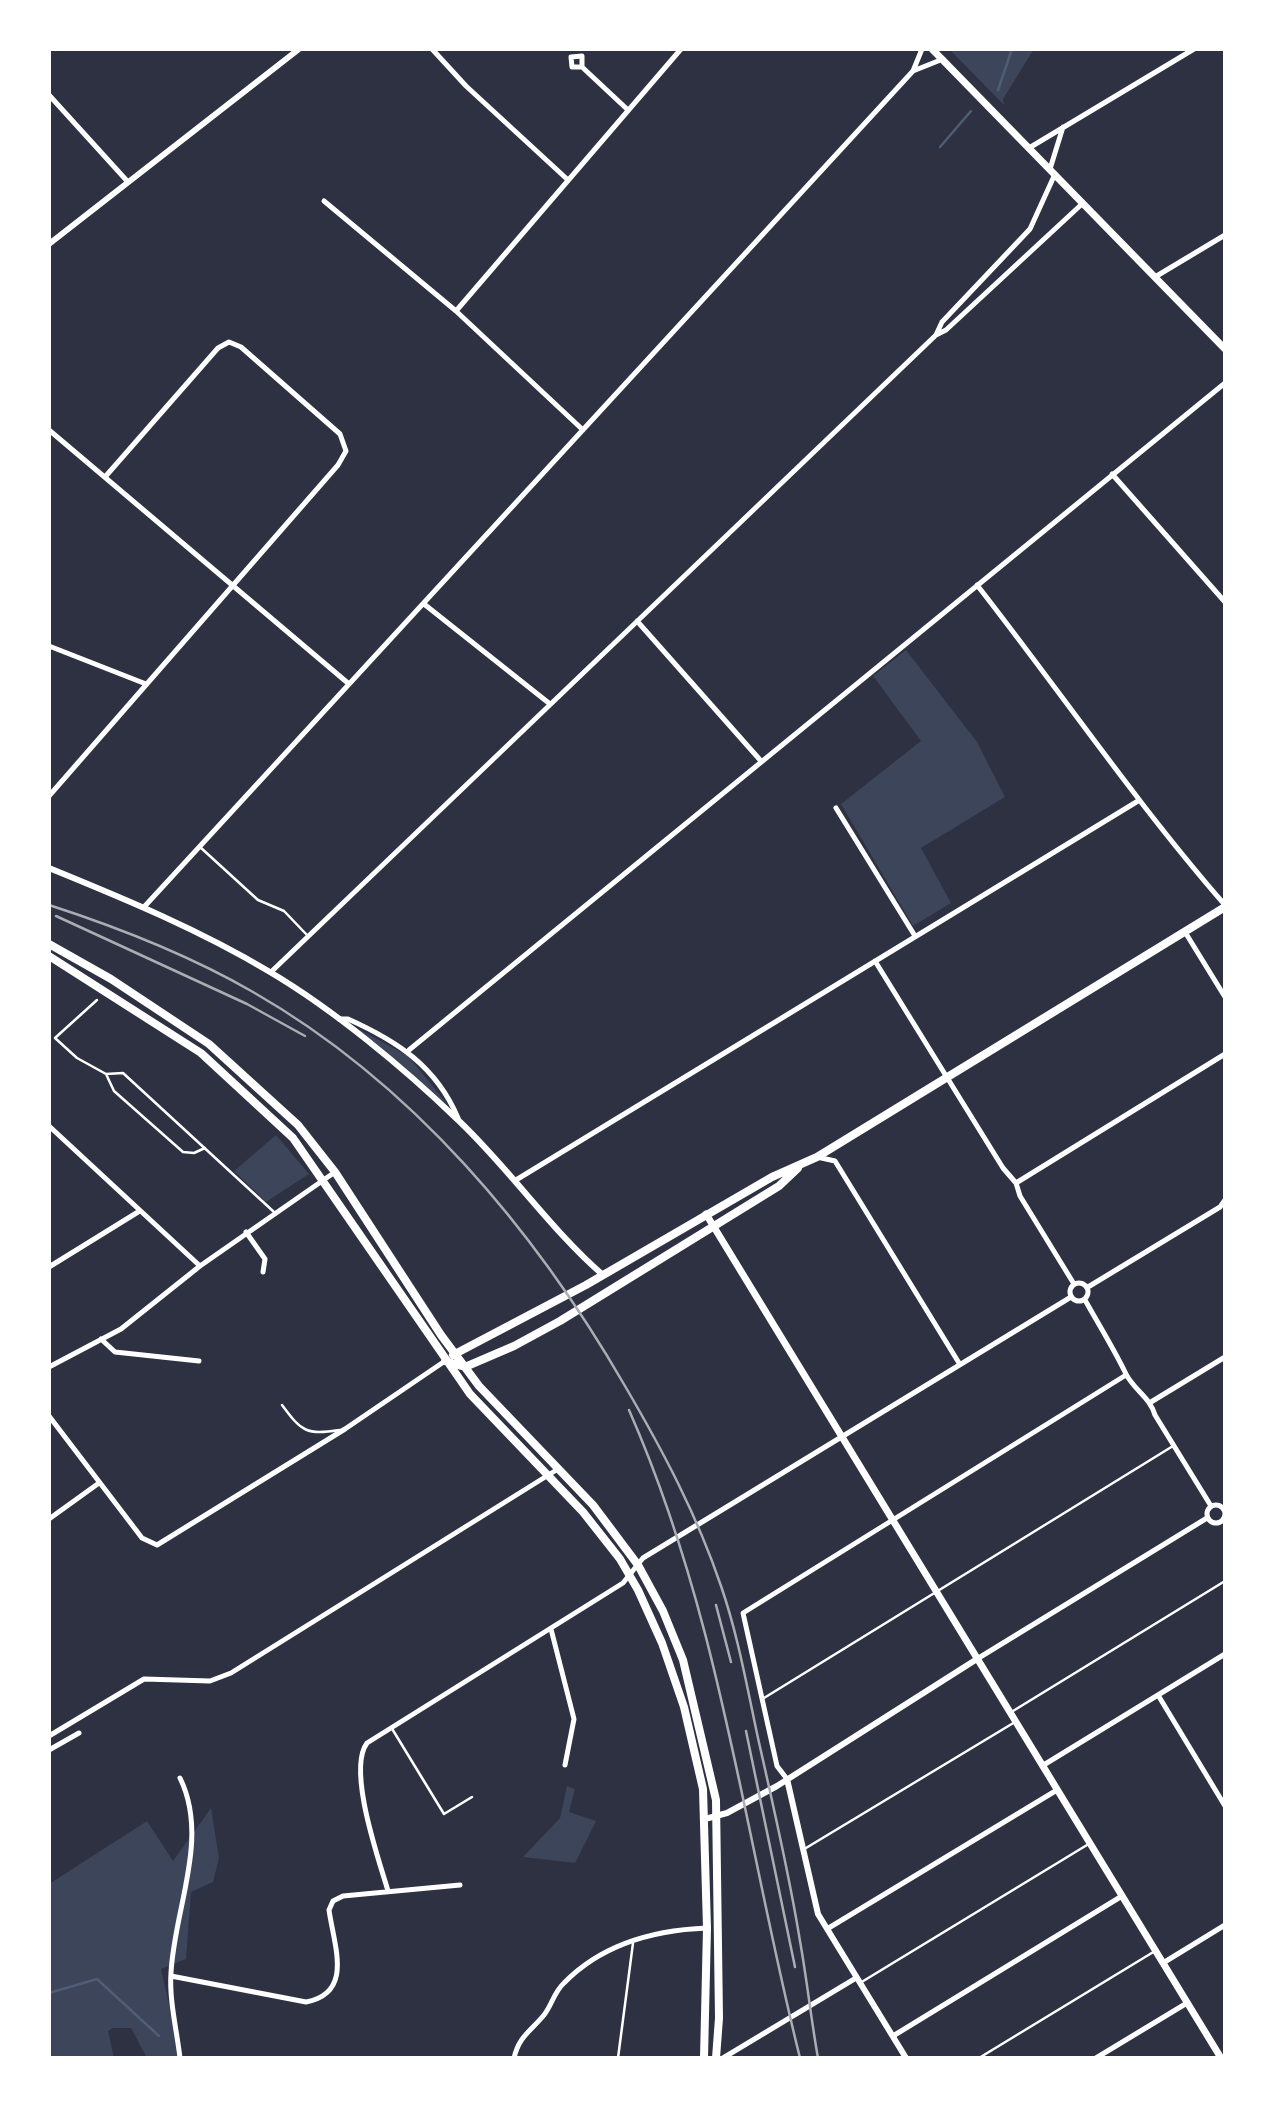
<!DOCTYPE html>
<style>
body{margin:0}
#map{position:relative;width:1274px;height:2107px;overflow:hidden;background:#2d3142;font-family:"DM Sans",sans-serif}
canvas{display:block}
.frame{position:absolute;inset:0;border:51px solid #fff;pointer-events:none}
</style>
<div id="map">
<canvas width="1274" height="2107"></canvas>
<div class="frame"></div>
</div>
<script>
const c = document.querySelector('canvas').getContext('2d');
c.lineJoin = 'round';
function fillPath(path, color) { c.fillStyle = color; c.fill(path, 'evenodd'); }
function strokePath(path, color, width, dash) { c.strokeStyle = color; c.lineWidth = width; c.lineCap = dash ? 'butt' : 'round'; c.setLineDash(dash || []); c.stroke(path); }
fillPath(new Path2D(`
 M 954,49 L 1034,49 L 1003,99 L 1004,105 L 951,51 Z
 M 906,650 L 977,742 L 1005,797 L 921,848 L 951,903 L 913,926 L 841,804 L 921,741 L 873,676 Z
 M 346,1022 L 408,1056 L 449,1106 Z
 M 276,1135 L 309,1174 L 266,1202 L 234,1171 Z
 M 567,1786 L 575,1789 L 569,1812 L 596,1821 L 575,1863 L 523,1857 L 560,1818 Z
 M 211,1808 L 219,1858 L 213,1882 L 191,1892 L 186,1959 L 161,1969 L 181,2058 L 147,2058 L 131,2028 L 113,2028 L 108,2031 L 114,2058 L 49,2058 L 49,1884 L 147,1821 L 173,1861 Z`), '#3c4559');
strokePath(new Path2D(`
 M 998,90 L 1012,49
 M 940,147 L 971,111
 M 49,1993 L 97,1979 L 159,2036`), '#4f5d75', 2.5);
strokePath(new Path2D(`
 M 200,847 L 258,900 L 284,911 L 307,935
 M 97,1000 L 55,1038 L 77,1058 L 106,1074 L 114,1091 L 183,1152 L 194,1153 L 205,1148
 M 106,1074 L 123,1073 L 274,1212
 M 282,1405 C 302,1432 306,1435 340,1430
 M 764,1698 L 1173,1446
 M 1013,1711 L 1225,1581
 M 391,1727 L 444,1814 L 472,1797
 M 806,1848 L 1015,1722
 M 860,1983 L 1087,1845
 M 618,2058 L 633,1943
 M 979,2058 L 1155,1951`), '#fff', 2.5);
strokePath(new Path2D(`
 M 432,49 L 466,86 L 568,180
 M 582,67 L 572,67 L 571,57 L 582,56 L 582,67 L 628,110
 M 913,71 L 922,49
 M 49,95 L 128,182
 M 1029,148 L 1194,49
 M 1050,169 L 1063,127
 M 324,201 L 456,311 L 583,430
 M 1155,277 L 1225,235
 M 456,311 L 681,49
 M 936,335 L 942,322 L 1030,229 L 1055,174
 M 49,430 L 349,684
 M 1112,474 L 1225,602
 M 977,585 C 1060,691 1136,803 1225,905
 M 424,604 L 550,704
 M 637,621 L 761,761
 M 49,646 L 146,684
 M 49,796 L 338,465 L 346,451 L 340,434 L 241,347 L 229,342 L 218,348 L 105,477
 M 836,808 L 915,936
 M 144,907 L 913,71 L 943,59
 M 1185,932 L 1225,997
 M 875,961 L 1003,1168 L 1016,1183 L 1020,1196 L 1074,1284
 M 271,972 L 936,335 L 946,330 L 1083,203
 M 339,1019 L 348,1019 C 397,1041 436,1066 458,1118
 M 409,1050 L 1225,383
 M 49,1126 L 200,1266
 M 817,1157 L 835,1161 L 959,1363
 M 516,1180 L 1138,801
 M 1016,1183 L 1225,1054
 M 246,1232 L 265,1259 L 263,1272
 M 49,1267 L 138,1212
 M1070 1292a9 9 0 1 1 18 0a9 9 0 1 1-18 0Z
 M 1088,1287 L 1220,1207 L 1225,1200
 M 1085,1300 C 1099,1325 1114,1349 1126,1374 C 1134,1390 1150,1397 1155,1415 L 1211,1506
 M 101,1339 L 115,1352 L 199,1361
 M 49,1367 L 121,1329 L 200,1266 L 335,1172
 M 1151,1402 L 1225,1357
 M 49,1416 L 142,1538 L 157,1545 L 345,1429 L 445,1361
 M1207 1514a9 9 0 1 1 18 0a9 9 0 1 1-18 0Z
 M 49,1519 L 99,1483
 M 551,1629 L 574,1719 L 565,1765
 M 977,1659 L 1207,1518
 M 1158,1695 L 1225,1806
 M 49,1736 L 144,1679 L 210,1681 L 231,1673 L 558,1469
 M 49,1750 L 79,1733
 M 1042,1766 L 1225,1654
 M 787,1779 L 777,1766 L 743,1613 L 1126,1375
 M 388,1891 C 379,1860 347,1770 367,1743 L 623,1583 L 643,1558 L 1071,1297
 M 827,1929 L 1057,1790
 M 1163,1963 L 1225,1925
 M 171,1976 L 306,2002 C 354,1993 334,1946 329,1910 L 333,1901 L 343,1896 L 460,1885
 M 893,2036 L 1122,1896
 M 180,2058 C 177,2031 169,2000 171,1973 C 174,1909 210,1839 180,1778
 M 514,2058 C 519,2036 531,2031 544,2015 C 552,2005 554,1992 564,1983 C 602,1944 655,1930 707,1928
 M 723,2058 L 856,1978
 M 1096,2058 L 1187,2003`), '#fff', 5);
strokePath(new Path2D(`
 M 49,244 L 299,49
 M 49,868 C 125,899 200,930 270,972 C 334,1010 404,1068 458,1120 C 509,1168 550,1229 603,1275
 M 787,1779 L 818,1914 L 906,2058
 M 705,1819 L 727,1813 L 777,1786 L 977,1659`), '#fff', 6);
strokePath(new Path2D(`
 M 932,49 L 1225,349
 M 706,1214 L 1221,2058`), '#fff', 7);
strokePath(new Path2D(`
 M 49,944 L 111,979 L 209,1044 L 298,1125 L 335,1172 L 441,1335 L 479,1386 L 593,1505 L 638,1565 L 663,1611 L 683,1660 L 716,1800 L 719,2018 L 716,2058
 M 49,956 L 201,1053 L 293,1138 L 470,1394 L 583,1512 L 620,1559 L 638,1590 L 662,1643 L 684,1707 L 703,1789 L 707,1928 L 704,2058
 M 453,1355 L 586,1285 L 772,1177 L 817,1157 L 1225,907
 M 445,1361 L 465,1367 L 514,1346 L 560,1321 L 779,1186 L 798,1168`), '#fff', 8);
strokePath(new Path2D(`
 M 49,905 C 120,928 189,955 253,992 C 412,1083 535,1230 625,1386 C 663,1451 697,1515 721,1586 C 738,1635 747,1687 758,1738 C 773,1805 789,1872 800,1941 C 807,1980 811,2019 818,2058
 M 56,916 L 247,1004 L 305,1036
 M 629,1410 C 721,1619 745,1839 800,2058
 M 716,1605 L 731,1662
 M 746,1731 L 795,1967`), '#abadb3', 2.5);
</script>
